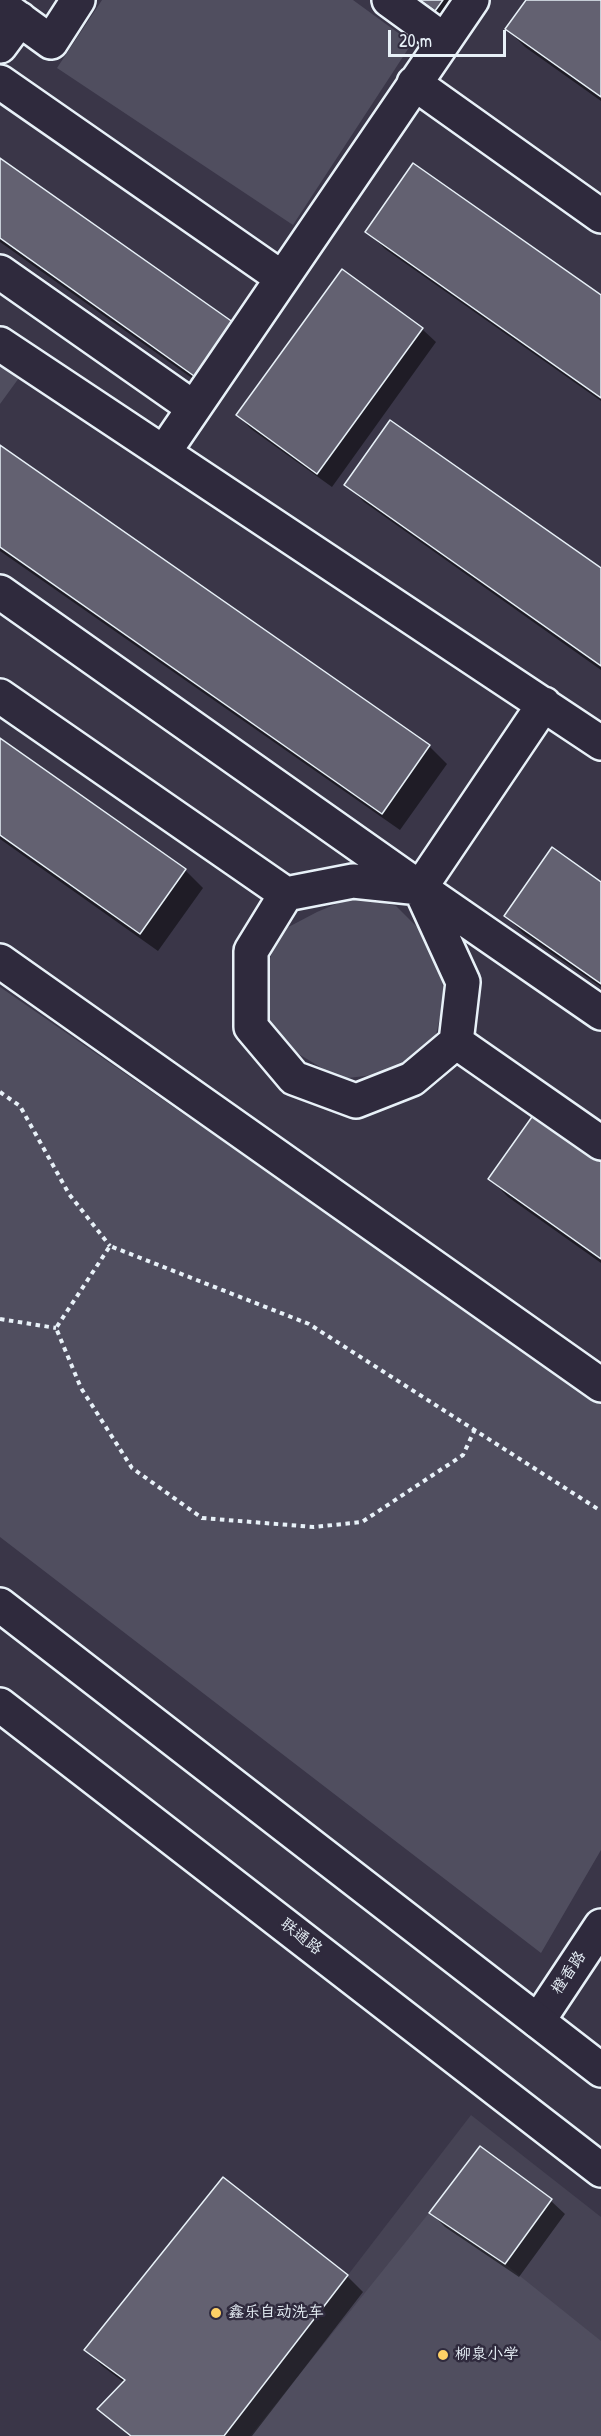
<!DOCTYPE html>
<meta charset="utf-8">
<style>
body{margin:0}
#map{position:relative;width:601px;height:2436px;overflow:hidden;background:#3a3648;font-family:"Patrick Hand",sans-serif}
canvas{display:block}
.scale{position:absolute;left:388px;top:30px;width:118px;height:27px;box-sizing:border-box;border:3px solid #e8f1f8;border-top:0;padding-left:8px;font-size:18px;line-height:21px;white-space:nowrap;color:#e8f1f8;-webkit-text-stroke:4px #2f2a3d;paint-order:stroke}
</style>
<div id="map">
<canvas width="601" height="2436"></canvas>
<div class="scale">20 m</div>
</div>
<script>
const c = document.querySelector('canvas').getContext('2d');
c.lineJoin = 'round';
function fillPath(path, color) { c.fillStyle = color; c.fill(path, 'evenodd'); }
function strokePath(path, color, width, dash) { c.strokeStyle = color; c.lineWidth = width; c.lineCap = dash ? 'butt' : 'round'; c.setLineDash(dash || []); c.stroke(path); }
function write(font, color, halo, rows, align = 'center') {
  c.font = font + ' "Patrick Hand","LXGW WenKai TC",sans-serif'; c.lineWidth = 5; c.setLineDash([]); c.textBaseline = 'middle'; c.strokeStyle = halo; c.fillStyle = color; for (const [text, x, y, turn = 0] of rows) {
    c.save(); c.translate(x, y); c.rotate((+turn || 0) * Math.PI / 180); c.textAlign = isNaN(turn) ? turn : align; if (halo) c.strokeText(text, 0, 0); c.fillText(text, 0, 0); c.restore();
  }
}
fillPath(new Path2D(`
 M 471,2115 L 601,2217 L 601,2436 L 224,2436 Z`), '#464354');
fillPath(new Path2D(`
 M 102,0 L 353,0 L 412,43 L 293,225 L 57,68 Z
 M 0,354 L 24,371 L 0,404 Z
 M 355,896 L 396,906 L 439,949 L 444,999 L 435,1039 L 389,1073 L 340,1079 L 287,1047 L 263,1015 L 267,968 L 279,932 L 317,912 Z
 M 0,987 L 601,1403 L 601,1850 L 541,1953 L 0,1537 Z
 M 429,2213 L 505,2264 L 601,2341 L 601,2436 L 250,2436 Z`), '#504e5f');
fillPath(new Path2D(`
 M 415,0 L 474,0 L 453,28 Z
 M 528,0 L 601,0 L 601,101 L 525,47 L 507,29 Z
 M 0,160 L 254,344 L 213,393 L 0,242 Z
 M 367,231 L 601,297 L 601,401 L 385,249 Z
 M 422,329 L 436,342 L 332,487 L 251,429 L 238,415 Z
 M 0,447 L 429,746 L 447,764 L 400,830 L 0,551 Z
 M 346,484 L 601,570 L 601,670 L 364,502 Z
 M 0,740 L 185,870 L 203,888 L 158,951 L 0,839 Z
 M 601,884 L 601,987 L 524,934 L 506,916 Z
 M 601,1163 L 601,1263 L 508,1197 L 490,1179 Z
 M 480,2148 L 551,2201 L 565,2214 L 519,2277 L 445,2227 L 431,2213 Z
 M 347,2276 L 363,2292 L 252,2436 L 129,2436 L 99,2409 L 125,2383 L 102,2366 L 86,2350 Z`), '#0007');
const building = new Path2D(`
 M 419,0 L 443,0 L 435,11 Z
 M 526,0 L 601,0 L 601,97 L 505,29 Z
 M 0,158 L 237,325 L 194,376 L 0,238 Z
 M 413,163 L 601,295 L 601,398 L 365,232 Z
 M 342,269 L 423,328 L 317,474 L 236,415 Z
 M 390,420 L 601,568 L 601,666 L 344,485 Z
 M 0,445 L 430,745 L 382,814 L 0,547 Z
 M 0,738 L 186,869 L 140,934 L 0,835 Z
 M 552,847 L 601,882 L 601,984 L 504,916 Z
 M 534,1114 L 601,1162 L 601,1259 L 488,1179 Z
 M 480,2146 L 552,2199 L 505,2264 L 429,2213 Z
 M 223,2177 L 348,2275 L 224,2436 L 131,2436 L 97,2409 L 125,2380 L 84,2350 Z`);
fillPath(building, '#636171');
strokePath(building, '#e8f1f8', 1.5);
const street = new Path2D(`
 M 389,0 L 444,40
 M 0,5 L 51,42 L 78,0
 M 0,46 L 20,19
 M 0,82 L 282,278
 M 414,83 L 601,216
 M 0,272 L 194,408
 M 0,344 L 601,743
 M 164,452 L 472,0
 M 0,592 L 420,888 L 601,1013
 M 0,696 L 286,894
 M 420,888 L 353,881 L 286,894 L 251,951 L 251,1027 L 294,1078 L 356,1101 L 412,1079 L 456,1042 L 463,982 L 420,888 L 544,704
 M 0,961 L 601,1385
 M 456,1042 L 601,1143
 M 538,2021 L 601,1926`);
const primary = new Path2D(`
 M 0,1605 L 601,2070
 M 0,1705 L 601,2170`);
strokePath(street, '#e8f1f8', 38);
strokePath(primary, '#e8f1f8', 38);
strokePath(new Path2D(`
 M 0,1092 L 20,1106 L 69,1194 L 110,1246
 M 0,1319 L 56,1328
 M 475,1429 L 463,1455 L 362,1522 L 314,1527 L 202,1518 L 132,1468 L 81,1388 L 56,1328 L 110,1246 L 309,1324 L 601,1511`), '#e8f1f8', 4, [4.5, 4.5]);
strokePath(street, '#2f2a3d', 33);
strokePath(primary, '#2f2a3d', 33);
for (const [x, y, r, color] of [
 [216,2313,6,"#ffd166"],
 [443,2355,6,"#ffd166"]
]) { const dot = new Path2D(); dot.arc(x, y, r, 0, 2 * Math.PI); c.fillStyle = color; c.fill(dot); strokePath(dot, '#2f2a3d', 2); }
write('16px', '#e8f1f8', '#2f2a3d', [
 ["联通路",301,1937,38],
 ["橙香路",569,1973,-56]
]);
write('16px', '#e8f1f8', '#2f2a3d', [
 ["鑫乐自动洗车",228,2313],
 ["柳泉小学",455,2355]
], 'left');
</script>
